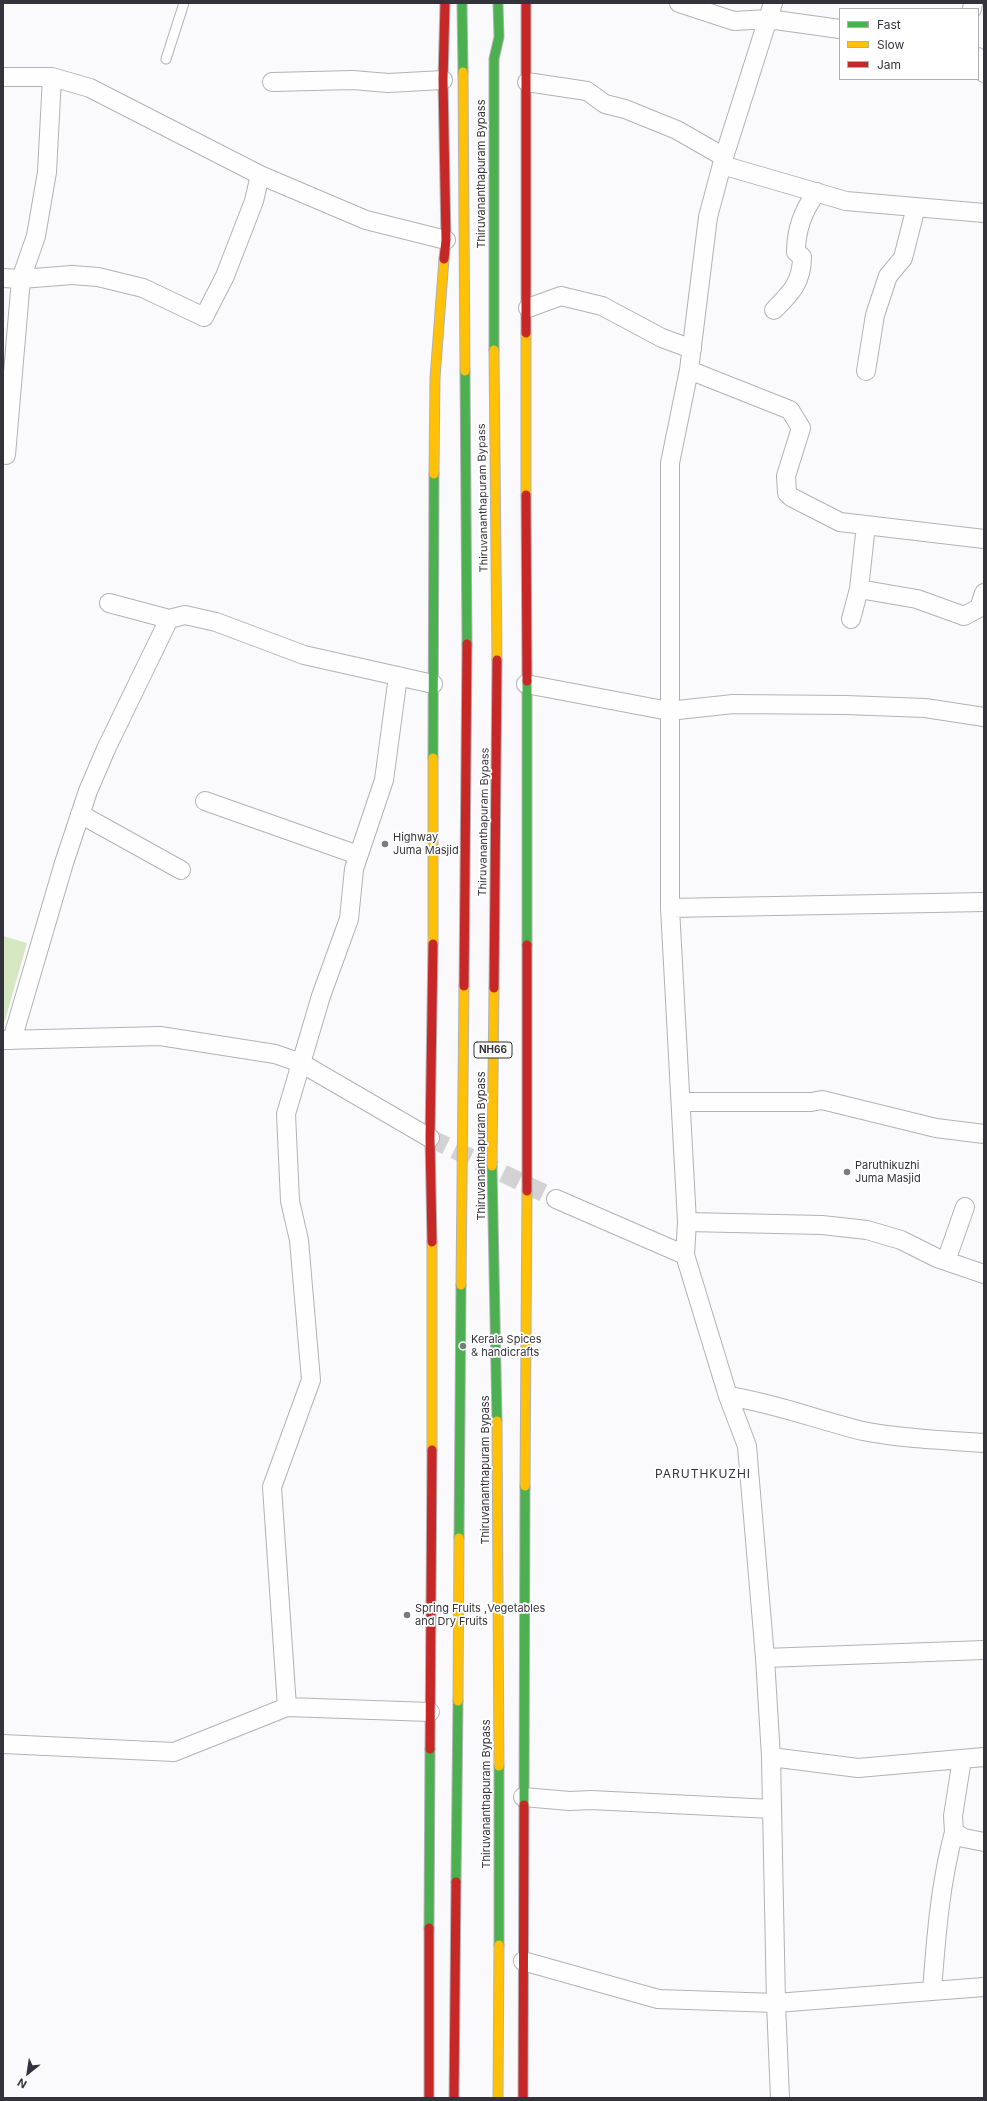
<!DOCTYPE html>
<style>
body{margin:0}
#map{position:relative;width:987px;height:2101px;overflow:hidden;background:#fafafc;font-family:Inter,sans-serif}
canvas{display:block}
.frame{position:absolute;inset:0;border:4px solid #34333b;pointer-events:none}
.legend{position:absolute;left:839px;top:8px;width:140px;height:72px;box-sizing:border-box;background:#fff;border:1px solid #aeadb1;margin:0;padding:5px 7px;list-style:none;font-size:12px;color:#34333b}
.legend li{display:flex;align-items:center;gap:8px;height:20px}
.legend b{width:20px;border:1px solid #aeadb1}
.north{position:absolute;left:8px;top:2053px;width:40px;height:40px;-webkit-text-stroke:3px #fff;paint-order:stroke;rotate:210deg;font-size:11px;font-weight:700;line-height:16px;text-align:center;color:#34333b}
.north::after{content:'';display:block;margin:auto;width:14px;height:18px;background:#34333b;clip-path:polygon(50% 0,100% 100%,50% 72%,0 100%)}
</style>
<div id="map">
<canvas width="987" height="2101"></canvas>
<div class="frame"></div>
<ul class="legend">
<li><b style="height:5px;background:#4caf50"></b>Fast</li>
<li><b style="height:5px;background:#ffc107"></b>Slow</li>
<li><b style="height:5px;background:#c62828"></b>Jam</li>
</ul>
<div class="north">N</div>
</div>
<script>
const c = document.querySelector('canvas').getContext('2d');
c.lineJoin = 'round';
function fillPath(path, color) { c.fillStyle = color; c.fill(path, 'evenodd'); }
function strokePath(path, color, width, dash) { c.strokeStyle = color; c.lineWidth = width; c.lineCap = dash ? 'butt' : 'round'; c.setLineDash(dash || []); c.stroke(path); }
function write(font, color, halo, rows, align = 'center') {
  c.font = font + ' Inter,sans-serif'; c.lineWidth = 3.5; c.setLineDash([]); c.textBaseline = 'middle'; c.strokeStyle = halo; c.fillStyle = color; for (const [text, x, y, turn = 0] of rows) {
    c.save(); c.translate(x, y); c.rotate((+turn || 0) * Math.PI / 180); c.textAlign = isNaN(turn) ? turn : align; if (halo) c.strokeText(text, 0, 0); c.fillText(text, 0, 0); c.restore();
  }
}
fillPath(new Path2D(`
 M 3,936 L 27,943 L 5,1021 L 3,1022 Z`), '#d6e8c2');
strokePath(new Path2D(`
 M 430,1138 L 556,1199`), '#d2d2d5', 18, [18, 9]);
const lane = new Path2D(`
 M 166,59 L 184,3`);
const street = new Path2D(`
 M 679,3 L 734,21 L 768,19 L 840,29
 M 773,3 L 724,157 L 708,217 L 689,370 L 670,463 L 670,908 L 687,1222 L 685,1255 L 728,1396 L 747,1446 L 765,1658 L 771,1757 L 776,2003 L 780,2098
 M 972,9 L 973,3
 M 978,57 L 984,73
 M 3,77 L 52,77 L 47,172 L 36,236 L 21,279 L 6,455
 M 52,77 L 90,88 L 260,175
 M 272,82 L 353,80 L 388,83 L 443,80
 M 527,82 L 587,91 L 605,104 L 625,109 L 677,130 L 724,157
 M 722,165 L 846,201 L 984,213
 M 3,278 L 21,279 L 72,275 L 98,277 L 143,288 L 204,317 L 225,276 L 254,201 L 260,175 L 366,220 L 446,240
 M 528,308 L 561,296 L 602,306 L 662,338 L 692,349
 M 774,310 C 791,293 802,282 802,257 L 796,252 C 796,229 803,210 817,192
 M 689,370 L 790,410 L 801,428 L 786,476 L 787,493 L 791,497 L 840,522 L 984,539
 M 866,371 L 875,315 L 888,276 L 903,258 L 916,207
 M 859,589 L 917,599 L 964,616 L 979,608 L 984,593
 M 109,603 L 169,619
 M 851,619 L 859,589 L 866,525
 M 526,684 L 669,711 L 733,704 L 846,705 L 925,708 L 984,717
 M 205,801 L 358,855
 M 80,814 L 181,870
 M 670,908 L 984,902
 M 3,1040 L 160,1036 L 275,1054 L 301,1063 L 430,1138
 M 12,1040 L 64,863 L 88,791 L 106,749 L 169,619 L 185,615 L 216,622 L 304,655 L 433,684
 M 681,1102 L 811,1102 L 822,1100 L 936,1128 L 984,1134
 M 556,1199 L 685,1255
 M 687,1222 L 822,1225 L 867,1230 L 901,1240 L 937,1258 L 984,1274
 M 946,1261 L 965,1207
 M 728,1396 C 774,1403 818,1420 863,1431 C 903,1439 944,1440 984,1443
 M 765,1658 L 984,1650
 M 287,1707 L 272,1487 L 311,1380 L 299,1240 L 290,1201 L 286,1114 L 321,996 L 349,919 L 354,869 L 384,780 L 398,676
 M 3,1744 L 174,1752 L 287,1707 L 430,1712
 M 771,1757 L 858,1768 L 984,1757
 M 962,1759 L 953,1816 L 954,1832 L 964,1838 L 984,1842
 M 523,1797 L 570,1801 L 591,1800 L 772,1809
 M 523,1961 L 658,1999 L 776,2003 L 984,1987
 M 932,1991 C 936,1938 940,1884 954,1832`);
const fast = new Path2D(`
 M 462,3 L 463,72
 M 494,350 L 494,59 L 499,37 L 498,3
 M 465,371 L 467,644
 M 527,681 L 527,945
 M 433,758 L 434,474
 M 492,1166 L 497,1421
 M 459,1538 L 461,1285
 M 499,1766 L 499,1945
 M 524,1805 L 525,1486
 M 456,1882 L 458,1701
 M 429,1928 L 430,1749`);
const slow = new Path2D(`
 M 463,72 L 465,371
 M 526,333 L 526,495
 M 494,350 L 497,660
 M 434,474 L 435,378 L 444,259
 M 433,944 L 433,758
 M 492,1166 L 494,988
 M 432,1242 L 432,1450
 M 461,1285 L 464,986
 M 497,1421 L 499,1766
 M 525,1486 L 527,1191
 M 458,1701 L 459,1538
 M 498,2098 L 499,1945`);
const jam = new Path2D(`
 M 526,3 L 526,333
 M 444,259 L 446,240 L 443,80 L 445,3
 M 526,495 L 527,681
 M 464,986 L 467,644
 M 494,988 L 497,660
 M 527,1191 L 527,945
 M 432,1242 L 430,1138 L 433,944
 M 430,1749 L 432,1450
 M 429,2098 L 429,1928
 M 454,2098 L 456,1882
 M 523,2098 L 524,1805`);
strokePath(lane, '#b2b1b5', 11);
strokePath(street, '#b2b1b5', 20);
strokePath(fast, '#b2b1b5', 11);
strokePath(slow, '#b2b1b5', 11);
strokePath(jam, '#b2b1b5', 11);
strokePath(lane, '#fefeff', 9);
strokePath(street, '#fefeff', 18);
strokePath(fast, '#4caf50', 9);
strokePath(slow, '#ffc107', 9);
strokePath(jam, '#c62828', 9);
for (const [x, y, r, color] of [
 [385,844,4,"#79797f"],
 [847,1172,4,"#79797f"],
 [463,1346,4,"#79797f"],
 [407,1615,4,"#79797f"]
]) { const dot = new Path2D(); dot.arc(x, y, r, 0, 2 * Math.PI); c.fillStyle = color; c.fill(dot); strokePath(dot, '#fff', 1.5); }
for (const [x, y, w] of [
 [493,1050,38]
]) { const box = new Path2D(); box.roundRect(x - w / 2, y - 8, w, 16, 3); c.fillStyle = '#fff'; c.fill(box); strokePath(box, '#34333b', 1); }
write('bold 10px', '#34333b', null, [
 ["NH66",493,1050]
]);
write('11px', '#34333b', '#fff', [
 ["Thiruvananthapuram Bypass",482,174,-90],
 ["Thiruvananthapuram Bypass",483,498,-91],
 ["Thiruvananthapuram Bypass",484,822,-89],
 ["Thiruvananthapuram Bypass",482,1146,-90],
 ["Thiruvananthapuram Bypass",486,1470,-90],
 ["Thiruvananthapuram Bypass",487,1794,-90]
]);
write('11px', '#34333b', '#fff', [
 ["Highway",393,838],
 ["Juma Masjid",393,851],
 ["Paruthikuzhi",855,1166],
 ["Juma Masjid",855,1179],
 ["Kerala Spices",471,1340],
 ["& handicrafts",471,1353],
 ["Spring Fruits ,Vegetables",415,1609],
 ["and Dry Fruits",415,1622]
], 'left');
c.letterSpacing = '1px';
write('12px', '#34333b', '#fff', [
 ["PARUTHKUZHI",703,1474]
]);
c.letterSpacing = '0px';
</script>
